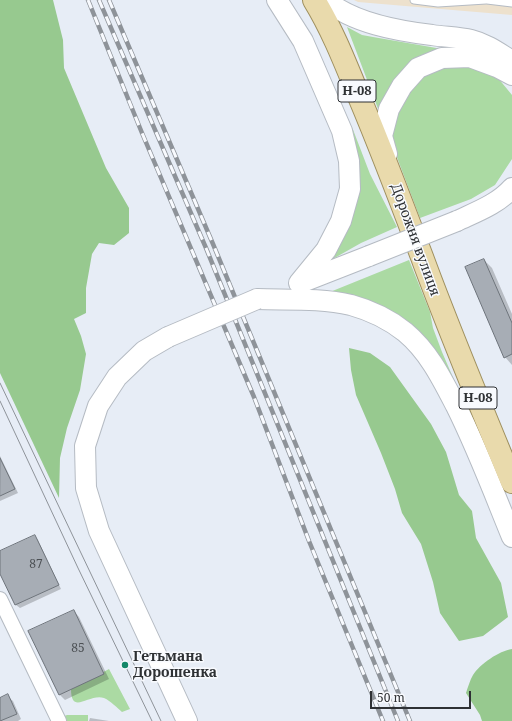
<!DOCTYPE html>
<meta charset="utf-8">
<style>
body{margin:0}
#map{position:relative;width:512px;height:721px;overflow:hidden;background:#e7edf6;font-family:"Noto Serif",serif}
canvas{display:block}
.scale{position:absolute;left:370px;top:691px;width:101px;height:18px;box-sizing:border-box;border:2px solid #2e3134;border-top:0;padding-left:5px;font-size:12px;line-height:14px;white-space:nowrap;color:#2e3134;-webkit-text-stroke:3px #f8fafe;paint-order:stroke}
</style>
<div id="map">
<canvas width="512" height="721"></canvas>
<div class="scale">50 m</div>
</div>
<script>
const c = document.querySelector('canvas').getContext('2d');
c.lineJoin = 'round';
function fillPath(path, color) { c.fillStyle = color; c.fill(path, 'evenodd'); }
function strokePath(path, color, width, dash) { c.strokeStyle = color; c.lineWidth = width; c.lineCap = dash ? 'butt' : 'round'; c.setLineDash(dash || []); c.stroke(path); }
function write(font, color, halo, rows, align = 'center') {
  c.font = font + ' "Noto Serif",serif'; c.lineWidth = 3; c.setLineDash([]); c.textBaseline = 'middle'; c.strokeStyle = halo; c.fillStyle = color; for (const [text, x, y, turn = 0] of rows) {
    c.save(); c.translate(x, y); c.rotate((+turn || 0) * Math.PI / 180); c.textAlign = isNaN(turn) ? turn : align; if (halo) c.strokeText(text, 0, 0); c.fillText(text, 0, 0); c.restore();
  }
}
fillPath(new Path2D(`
 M 354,0 L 512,0 L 512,15 L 358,2 Z`), '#ede1cd');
fillPath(new Path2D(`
 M 347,27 L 362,35 L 373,37 L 448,50 L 380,114 Z
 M 450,64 L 475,66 L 498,78 L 512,95 L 512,159 L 495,185 L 471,199 L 420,218 L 387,131 L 395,109 L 426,71 Z
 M 352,127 L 370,174 L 397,227 L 361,243 L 331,260 L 359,160 Z
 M 409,260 L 430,312 L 433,328 L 442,352 L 474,426 L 436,356 L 325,294 Z
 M 109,669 L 130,709 L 122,712 C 117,708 111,701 104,698 C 89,693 71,716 71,689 Z
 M 67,715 L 88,715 L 88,721 L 51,721 Z`), '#abdaa3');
fillPath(new Path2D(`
 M 0,0 L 53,0 L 63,40 L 64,68 L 106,168 L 129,208 L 129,233 L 114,245 L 99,243 L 92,254 L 86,288 L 86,313 L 74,319 L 81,336 L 86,354 L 80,390 L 67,428 L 60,458 L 59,498 L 0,373 Z
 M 349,348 L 370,353 L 390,367 L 431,424 L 446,452 L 459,495 L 472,511 L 476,538 L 501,583 L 508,617 L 483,636 L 459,641 L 440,613 L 433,582 L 421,544 L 402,513 L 395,489 L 381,453 L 356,395 L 351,370 Z
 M 512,649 L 512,721 L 482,721 L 480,715 L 466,693 C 468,687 470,680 473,675 C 480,664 499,651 512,649 Z`), '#97c98f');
fillPath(new Path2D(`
 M 484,260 L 492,268 L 512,314 L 512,365 L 505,357 Z
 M 0,456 L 18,493 L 0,501 Z
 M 35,536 L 38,540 L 61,589 L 20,608 L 16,605 L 0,571 L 0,553 Z
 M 74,611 L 79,617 L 109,679 L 65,700 L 59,694 Z
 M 7,696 L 13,701 L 21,719 L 18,721 L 0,721 L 0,699 Z
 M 90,718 L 109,721 L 89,721 Z`), '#0003');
const building = new Path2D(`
 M 484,259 L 512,323 L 512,354 L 504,358 L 465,267 Z
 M 0,458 L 15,489 L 0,496 Z
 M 35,535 L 59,585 L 15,605 L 0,574 L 0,551 Z
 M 74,610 L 104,674 L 59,695 L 28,631 Z
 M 8,694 L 17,714 L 0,721 L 0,698 Z`);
fillPath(building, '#a7adb5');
strokePath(building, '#6e747b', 1);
const service = new Path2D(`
 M 414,0 L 438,3 L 486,0
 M 487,0 L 512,3`);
const minor = new Path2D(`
 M 0,599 L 59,721`);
const secondary = new Path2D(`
 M 277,0 L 303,41 L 342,131 L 349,161 L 350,189 L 341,221 L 326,250 L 299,283
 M 326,0 C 352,23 398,31 432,35 C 445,37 459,37 471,40 C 487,44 499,53 512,61
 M 387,154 L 382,136 L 389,109 L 402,86 L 418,68 L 442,58 L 470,57 L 497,67 L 512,75
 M 457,221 C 476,212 498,204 512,188
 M 300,283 L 369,256
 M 257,299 C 288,300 321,298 351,305 C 369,310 390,320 405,332 C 429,352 442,379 456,406 C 477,448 494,493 512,537
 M 168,337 L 144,351 L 117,377 L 98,406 L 85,446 L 86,488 L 99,531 L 187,721`);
const primary = new Path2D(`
 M 314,0 C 333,31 346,65 360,99 C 382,151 402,204 422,257 C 450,333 481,407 512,482`);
strokePath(service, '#b5bbc3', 9);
strokePath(minor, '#b5bbc3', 16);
strokePath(secondary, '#b5bbc3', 22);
strokePath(primary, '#9e8f5e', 24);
strokePath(service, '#fff', 7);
strokePath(minor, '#fff', 14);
strokePath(secondary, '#fff', 20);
strokePath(primary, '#e9daac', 22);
strokePath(new Path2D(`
 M 0,383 L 161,721
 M 0,401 L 78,568 L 152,721`), '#8e9399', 1);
const rail = new Path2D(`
 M 88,0 L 142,133 L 254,397 L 309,541 L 383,721
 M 99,0 L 206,248 L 398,721
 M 109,0 L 213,244 L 410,721`);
strokePath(rail, '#8e9399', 4.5);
strokePath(rail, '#f8fafe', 3, [9]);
const secondaryBridge = new Path2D(`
 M 369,256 L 457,221
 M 168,337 L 257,299`);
strokePath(secondaryBridge, '#b5bbc3', 22, []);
strokePath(secondaryBridge, '#fff', 20);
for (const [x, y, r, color] of [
 [125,665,4,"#138868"]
]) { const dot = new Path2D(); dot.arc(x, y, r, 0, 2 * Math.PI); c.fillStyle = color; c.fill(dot); strokePath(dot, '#f8fafe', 1.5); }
write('12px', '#4c5054', null, [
 ["87",36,565],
 ["85",78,649]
]);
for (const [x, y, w] of [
 [357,91,38],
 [478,398,38]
]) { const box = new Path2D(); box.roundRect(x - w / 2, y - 11, w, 22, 3); c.fillStyle = '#f8fafe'; c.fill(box); strokePath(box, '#2e3134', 1); }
write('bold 13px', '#2e3134', null, [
 ["Н-08",357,91],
 ["Н-08",478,398]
]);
write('14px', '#2e3134', '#f8fafe', [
 ["Дорожня вулиця",415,240,70]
]);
write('bold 14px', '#2e3134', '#f8fafe', [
 ["Гетьмана",133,657],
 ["Дорошенка",133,673]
], 'left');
</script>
